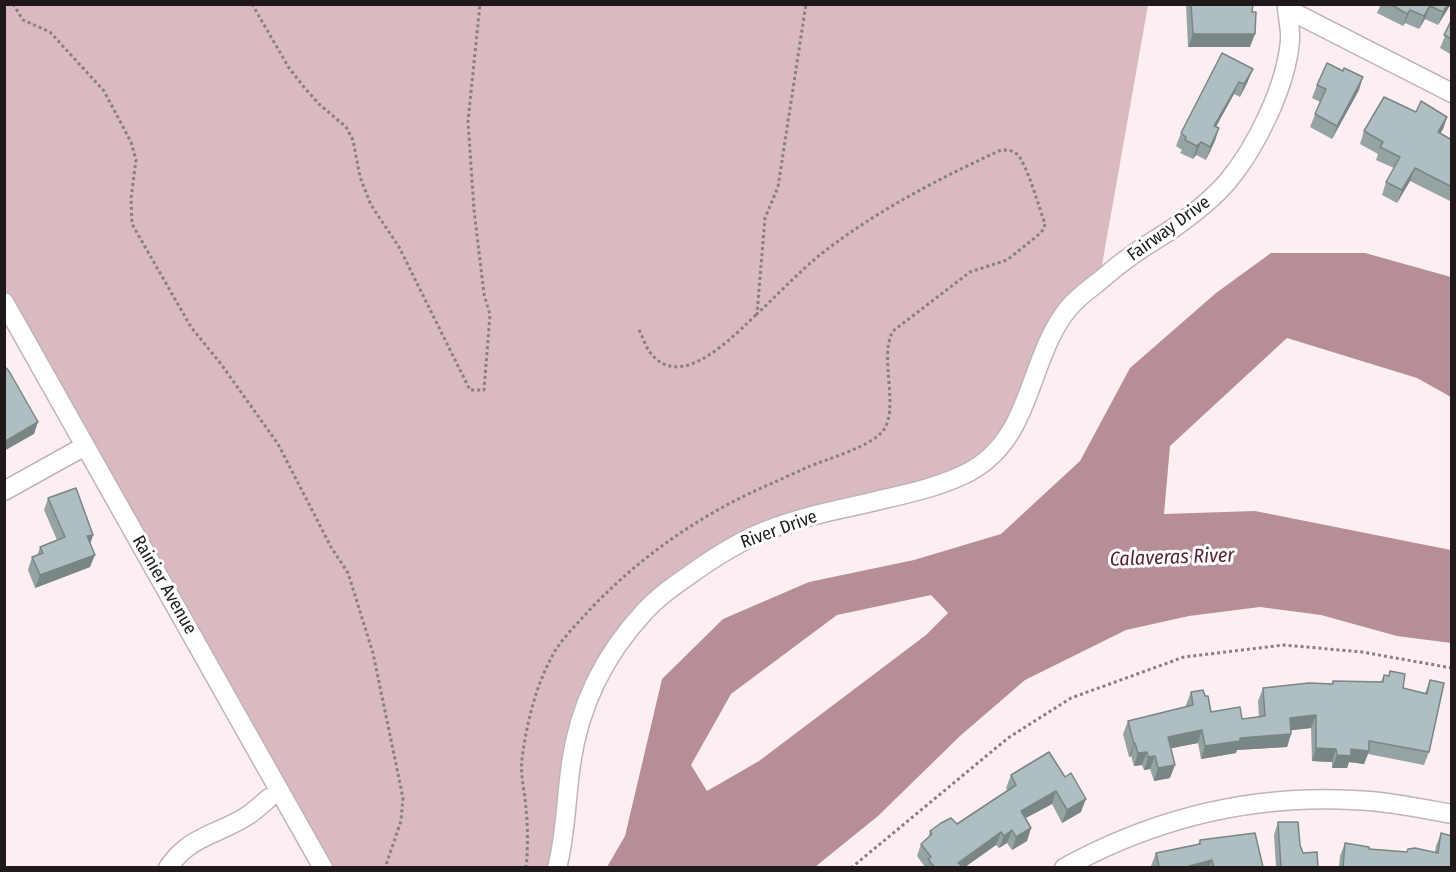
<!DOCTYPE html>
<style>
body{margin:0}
#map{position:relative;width:1456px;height:872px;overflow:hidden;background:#fdeef1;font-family:"Fira Sans Condensed",sans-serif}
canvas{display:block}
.frame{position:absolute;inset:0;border:6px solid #1f191b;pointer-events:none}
</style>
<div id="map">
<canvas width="1456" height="872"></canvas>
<div class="frame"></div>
</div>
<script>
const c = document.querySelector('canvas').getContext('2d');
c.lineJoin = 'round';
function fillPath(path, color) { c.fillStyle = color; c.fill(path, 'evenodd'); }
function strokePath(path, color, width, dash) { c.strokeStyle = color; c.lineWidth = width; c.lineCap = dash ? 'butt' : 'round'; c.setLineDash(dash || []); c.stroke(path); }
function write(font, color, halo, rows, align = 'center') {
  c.font = font + ' "Fira Sans Condensed",sans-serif'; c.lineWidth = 6; c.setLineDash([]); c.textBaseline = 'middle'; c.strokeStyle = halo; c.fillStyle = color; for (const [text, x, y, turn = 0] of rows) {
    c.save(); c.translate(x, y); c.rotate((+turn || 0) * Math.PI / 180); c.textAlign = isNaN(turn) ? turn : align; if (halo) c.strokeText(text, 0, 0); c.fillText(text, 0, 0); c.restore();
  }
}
fillPath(new Path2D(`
 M 4,5 L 1148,5 L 1099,282 L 1061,318 L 987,460 L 769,530 L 647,609 L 590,692 L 550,868 L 323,867 L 5,301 Z`), '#d9bac1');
fillPath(new Path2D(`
 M 1271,253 L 1365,253 L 1451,277 L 1451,397 L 1417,378 L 1287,338 L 1170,446 L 1164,514 L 1255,511 L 1451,550 L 1451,643 L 1397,636 L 1321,615 L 1260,607 L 1189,616 L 1126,630 L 1025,680 L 960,736 L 878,816 L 815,867 L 607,867 L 625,836 L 662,679 L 723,619 L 809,582 L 914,560 L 1001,534 L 1080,461 L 1130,368 L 1216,293 ZM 931,595 L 948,613 L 926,635 L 759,761 L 707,791 L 691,765 L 731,694 L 837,615 Z`), '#b78e97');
const minor = new Path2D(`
 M 1287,9 L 1452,93
 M 4,302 L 323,868
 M 4,491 L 85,446
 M 168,868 C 189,836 217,835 247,816 C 255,811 262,804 269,798
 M 557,868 C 566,834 566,798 571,764 C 579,706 605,654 645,611 C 657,598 673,586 688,576 C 713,558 739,541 768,530 C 798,518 831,511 863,504 C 899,495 936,489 969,472 C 1030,439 1027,369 1062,317 C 1071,303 1084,293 1097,283 C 1108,274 1119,264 1131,256 C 1144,246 1159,238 1172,229 C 1192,215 1212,200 1228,181 C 1257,146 1286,86 1290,41 C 1291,28 1287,17 1287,4
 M 1064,868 C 1153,819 1250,795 1352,800 C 1386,801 1419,808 1452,814`);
strokePath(minor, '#c1b3b6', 21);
strokePath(new Path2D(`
 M 13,4 L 23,20 L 50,32 L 104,91 L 131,142 L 136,160 L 131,198 L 132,224 L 191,327 L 221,364 L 278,444 L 331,547 L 348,573 L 373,653 L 403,798 L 401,821 L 385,868
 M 252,4 L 289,68 L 304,87 L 319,104 L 346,127 L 353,140 L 360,177 L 371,205 L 399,247 L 470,390 L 484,390 L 490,315 L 484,294 L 474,210 L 468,121 L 480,4
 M 639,330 C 643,337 645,345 649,351 C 680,395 734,335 757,314
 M 526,868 C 528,849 528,828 526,809 C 525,792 520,775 522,759 C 527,721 536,684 555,651 C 563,638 574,627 584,616 C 632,563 693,519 759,489 C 775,482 792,474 808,467 C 827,459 869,447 882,432 C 901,410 878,357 893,331 L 970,272 L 1007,260 L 1037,236 L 1044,229 L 1045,224 C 1040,210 1027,165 1018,155 C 1013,150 1007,150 1001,150 C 938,179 876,211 821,254 C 799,272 778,294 757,314 L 765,218 L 778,187 L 806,4
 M 851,868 L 1008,738 L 1071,698 L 1184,657 L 1284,645 L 1362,652 L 1452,668`), '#897f82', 3, [3, 3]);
strokePath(minor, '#fff', 18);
fillPath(new Path2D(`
 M 1186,4 L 1253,4 L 1250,47 L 1188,47 Z
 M 1381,4 L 1451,4 L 1438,25 L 1425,19 L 1419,29 L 1405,23 L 1403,26 L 1377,13 Z
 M 1452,19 L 1452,55 L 1440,48 Z
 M 1222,53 L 1248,81 L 1240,97 L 1234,94 L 1216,127 L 1219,128 L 1206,160 L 1196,155 L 1193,159 L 1180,153 L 1182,150 L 1176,146 L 1181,133 Z
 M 1317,85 L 1359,90 L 1332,139 L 1310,127 L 1320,102 L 1312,98 Z
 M 1416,112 L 1447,117 L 1443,129 L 1440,134 L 1452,140 L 1452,202 L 1410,181 L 1397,203 L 1382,195 L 1386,182 L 1394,168 L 1376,160 L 1378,154 L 1360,144 L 1364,131 Z
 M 48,498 L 93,535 L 90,543 L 90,567 L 35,588 L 28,570 L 32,557 L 37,556 L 40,547 L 57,540 L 44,510 Z
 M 1384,675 L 1403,688 L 1425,693 L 1430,680 L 1429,752 L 1424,765 L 1368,754 L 1364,764 L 1349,762 L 1347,768 L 1332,768 L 1332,762 L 1312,761 L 1311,728 L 1291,730 L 1291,734 L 1287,747 L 1237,750 L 1236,753 L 1201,759 L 1198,743 L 1171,748 L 1170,778 L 1154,781 L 1150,769 L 1144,770 L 1142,765 L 1134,766 L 1131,756 L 1129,757 L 1123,734 L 1128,721 L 1186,707 L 1186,705 L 1191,692 L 1205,696 L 1211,712 L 1242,719 L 1259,717 L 1258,701 L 1263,688 L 1332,684 L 1333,681 L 1381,682 Z
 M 1049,752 L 1081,812 L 1062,823 L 1052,804 L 1026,818 L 1031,828 L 1027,841 L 1012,850 L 1007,843 L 999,848 L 996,845 L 965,867 L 925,867 L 917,856 L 921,844 L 928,838 L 930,831 L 957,824 L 1008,791 L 1006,788 L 1011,775 Z
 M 1278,822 L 1300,845 L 1303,853 L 1318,867 L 1276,867 L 1274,835 Z
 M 1441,833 L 1452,867 L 1339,867 L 1340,856 L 1345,843 L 1369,849 L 1407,852 L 1408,849 L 1435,852 L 1436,846 Z
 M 1200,840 L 1263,867 L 1151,867 L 1151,866 L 1156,853 L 1198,844 Z`), '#96a3a5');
fillPath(new Path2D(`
 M 1448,4 L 1451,4 L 1438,25 L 1443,12 Z
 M 1430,6 L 1425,19 L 1419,29 L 1424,16 Z
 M 1410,10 L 1405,23 L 1403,26 L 1407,14 Z
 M 1193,34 L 1255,34 L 1250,47 L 1188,47 Z
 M 1253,69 L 1248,81 L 1240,97 L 1244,84 Z
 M 1363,77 L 1359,90 L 1332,139 L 1337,126 Z
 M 1239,82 L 1234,94 L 1209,139 L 1214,126 Z
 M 1447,117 L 1443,129 L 1433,145 L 1438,132 Z
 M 1219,128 L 1215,141 L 1206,160 L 1210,147 Z
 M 1201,142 L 1196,155 L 1193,159 L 1197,146 Z
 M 1415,168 L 1410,181 L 1397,203 L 1402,190 Z
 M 38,422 L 34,434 L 4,451 L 4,442 Z
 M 93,535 L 89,548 L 87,536 Z
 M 95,555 L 90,567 L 35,588 L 40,575 Z
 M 1316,715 L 1311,728 L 1286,731 L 1290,718 Z
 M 1202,730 L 1198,743 L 1163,750 L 1168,737 Z
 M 1291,734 L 1287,747 L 1237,750 L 1236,753 L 1201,759 L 1205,746 L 1240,738 Z
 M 1135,743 L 1131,756 L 1129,757 L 1134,744 Z
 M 1316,748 L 1336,749 L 1332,762 L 1312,761 Z
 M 1351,749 L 1369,751 L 1364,764 L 1349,762 L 1347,768 L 1332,768 L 1337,755 Z
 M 1147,752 L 1142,765 L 1134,766 L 1138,753 Z
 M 1155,756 L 1150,769 L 1144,770 L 1148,757 Z
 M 1175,765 L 1170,778 L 1154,781 L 1158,768 Z
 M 1056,791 L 1052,804 L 1016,823 L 1021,811 Z
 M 1086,799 L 1081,812 L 1062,823 L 1067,810 Z
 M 1031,828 L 1027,841 L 1012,850 L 1016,837 Z
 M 1012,830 L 1007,843 L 999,848 L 1004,836 Z
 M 1001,832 L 996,845 L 965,867 L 956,867 L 958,863 Z
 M 1212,860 L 1209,867 L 1186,867 Z`), '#7a8586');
const building = new Path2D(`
 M 1191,4 L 1253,4 L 1252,12 L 1256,12 L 1255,34 L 1193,34 Z
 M 1390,4 L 1448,4 L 1443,12 L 1430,6 L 1424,16 L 1410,10 L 1407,14 Z
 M 1452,19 L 1452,39 L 1444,35 Z
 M 1222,53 L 1253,69 L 1244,84 L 1239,82 L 1214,126 L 1219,128 L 1210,147 L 1201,142 L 1197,146 L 1185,140 L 1186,137 L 1181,133 Z
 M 1327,63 L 1343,71 L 1344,68 L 1363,77 L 1337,126 L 1315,114 L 1326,89 L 1317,85 Z
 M 1384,97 L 1416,112 L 1421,101 L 1447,117 L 1438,132 L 1452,140 L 1452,187 L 1415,168 L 1402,190 L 1386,182 L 1400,157 L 1380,147 L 1383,142 L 1364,131 Z
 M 4,366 L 9,371 L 38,422 L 4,442 Z
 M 76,488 L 93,535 L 87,536 L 95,555 L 40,575 L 32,557 L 43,553 L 40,547 L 65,537 L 48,498 Z
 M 1390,671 L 1405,674 L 1403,688 L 1427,694 L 1430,680 L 1444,683 L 1429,752 L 1369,741 L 1369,751 L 1351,749 L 1351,756 L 1337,755 L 1336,749 L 1316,748 L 1316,715 L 1290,718 L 1291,734 L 1240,738 L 1240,741 L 1205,746 L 1202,730 L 1168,737 L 1175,765 L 1158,768 L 1155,756 L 1148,757 L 1147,752 L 1138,753 L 1135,743 L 1134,744 L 1128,721 L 1193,705 L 1191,692 L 1203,690 L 1205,696 L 1208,696 L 1211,712 L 1240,707 L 1242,719 L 1265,716 L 1263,688 L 1309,683 L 1333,684 L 1333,681 L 1383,682 L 1384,675 L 1389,676 Z
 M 1049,752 L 1065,777 L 1071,773 L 1086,799 L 1067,810 L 1056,791 L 1021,811 L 1031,828 L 1016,837 L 1012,830 L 1004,836 L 1001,832 L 958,863 L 962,866 L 959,867 L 934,867 L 928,859 L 931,857 L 921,844 L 932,834 L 930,831 L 941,823 L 951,818 L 957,824 L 1016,785 L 1011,775 Z
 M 1278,822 L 1298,822 L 1300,845 L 1303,853 L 1317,852 L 1318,867 L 1281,867 Z
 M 1255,833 L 1263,867 L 1214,867 L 1212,860 L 1186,867 L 1159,867 L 1156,853 L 1200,844 L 1200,840 Z
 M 1441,833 L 1452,836 L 1452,867 L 1343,867 L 1345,843 L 1369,847 L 1369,849 L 1407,852 L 1408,849 L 1415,848 L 1438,853 Z`);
fillPath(building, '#afbec0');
strokePath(building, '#7a8586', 1.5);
write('18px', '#1f191b', '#fff', [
 ["Fairway Drive",1169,229,-36],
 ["River Drive",779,530,-20],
 ["Rainier Avenue",164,585,60]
]);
write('italic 20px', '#582232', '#fff', [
 ["Calaveras River",1172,558,-2]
]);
</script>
